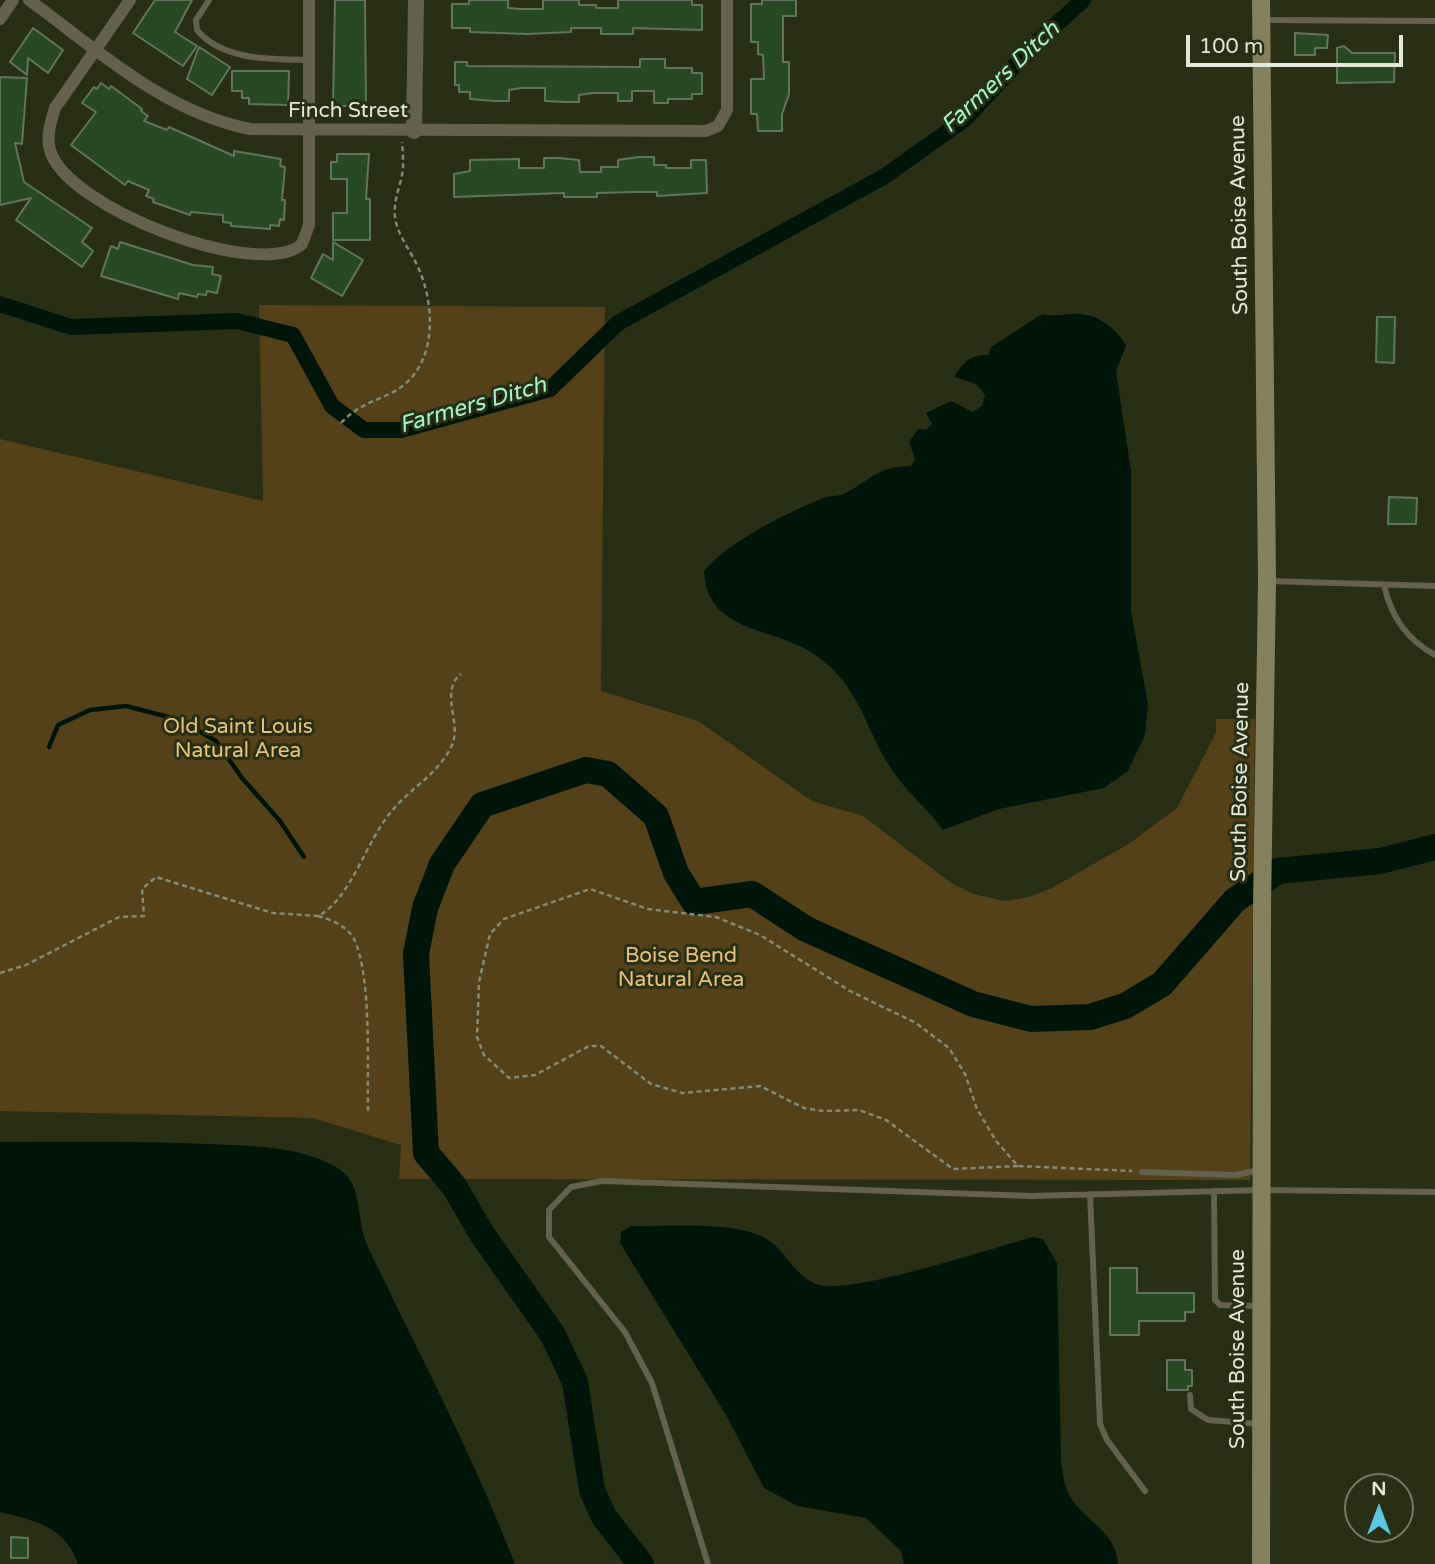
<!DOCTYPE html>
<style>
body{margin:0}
#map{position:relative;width:1435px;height:1564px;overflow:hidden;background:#282f14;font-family:"Varela Round",sans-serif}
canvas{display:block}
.north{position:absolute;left:1344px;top:1473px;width:70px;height:70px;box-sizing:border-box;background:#282f14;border:2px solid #737962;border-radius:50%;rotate:0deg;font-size:19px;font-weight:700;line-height:28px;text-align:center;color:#e3e8d8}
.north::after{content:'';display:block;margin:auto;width:24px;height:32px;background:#59c8e5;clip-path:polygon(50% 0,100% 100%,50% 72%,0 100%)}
.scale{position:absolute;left:1186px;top:35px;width:217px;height:32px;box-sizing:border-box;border:4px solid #e3e8d8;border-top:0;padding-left:9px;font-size:21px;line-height:24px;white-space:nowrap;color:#e3e8d8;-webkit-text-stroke:5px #282f14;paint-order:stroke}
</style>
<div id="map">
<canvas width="1435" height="1564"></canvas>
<div class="north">N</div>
<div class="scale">100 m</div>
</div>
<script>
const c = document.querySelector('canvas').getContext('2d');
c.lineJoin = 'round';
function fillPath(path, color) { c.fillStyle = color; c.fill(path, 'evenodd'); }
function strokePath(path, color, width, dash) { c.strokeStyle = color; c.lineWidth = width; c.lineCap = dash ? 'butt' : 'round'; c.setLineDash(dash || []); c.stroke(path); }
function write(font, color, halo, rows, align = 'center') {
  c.font = font + ' "Varela Round",sans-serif'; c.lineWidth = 6; c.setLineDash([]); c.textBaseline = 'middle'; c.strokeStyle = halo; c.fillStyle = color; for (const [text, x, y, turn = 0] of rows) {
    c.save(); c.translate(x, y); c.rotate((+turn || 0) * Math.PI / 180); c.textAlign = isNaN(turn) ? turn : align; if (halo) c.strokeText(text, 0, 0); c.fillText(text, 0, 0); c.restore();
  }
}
fillPath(new Path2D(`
 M 259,305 L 605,307 L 601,691 L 698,721 L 812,801 L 863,816 L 951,883 L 973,894 L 1005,901 L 1029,897 L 1052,888 L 1130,843 L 1177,808 L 1216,733 L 1216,719 L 1255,719 L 1250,1180 L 399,1179 L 401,1145 L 313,1118 L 0,1111 L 0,439 L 263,501 Z`), '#544119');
fillPath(new Path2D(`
 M 1042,314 C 1058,318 1072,311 1087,315 C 1103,318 1120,333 1126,346 L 1116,371 L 1131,471 L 1131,610 L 1148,705 L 1145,735 L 1128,771 L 1104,788 L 999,809 L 943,830 C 928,809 908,793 894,773 C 863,728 862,685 811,652 C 772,627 707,633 704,571 C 729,541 787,513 823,498 C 829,495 837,497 844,494 C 873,479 875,467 911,466 L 915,459 L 909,442 L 918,429 L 926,430 L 932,424 L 926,413 L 951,401 L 973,412 L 982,406 L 985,395 L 976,384 L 954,377 C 963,362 970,355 988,355 L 991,347 Z
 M 0,1142 C 69,1142 138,1141 207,1144 C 250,1146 297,1145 336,1167 C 365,1183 355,1220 368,1247 C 418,1352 473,1455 515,1564 L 78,1564 C 66,1527 34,1520 0,1512 Z
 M 631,1226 C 667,1227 738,1220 768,1240 C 787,1252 795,1278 820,1285 C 853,1294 993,1248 1033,1237 L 1043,1239 L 1057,1263 L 1061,1462 C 1063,1471 1063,1482 1067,1490 C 1078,1519 1116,1528 1118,1564 L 904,1564 L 901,1551 L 866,1518 L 797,1506 L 764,1488 L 726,1415 L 620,1243 L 621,1232 Z`), '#001509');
strokePath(new Path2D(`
 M 49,747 L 58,725 L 90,710 L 126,706 L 180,720 L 216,741 L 242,778 L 280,821 L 304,857`), '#001509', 4.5);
strokePath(new Path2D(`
 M 0,304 L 71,327 L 237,321 L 293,335 L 332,406 L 364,430 L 401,430 L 550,389 L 618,323 L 885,176 L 965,119 L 1036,43 L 1083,0`), '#001509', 16);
strokePath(new Path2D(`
 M 641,1564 L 604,1517 L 592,1490 L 575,1382 L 553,1335 L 482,1234 L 454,1186 L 426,1153 L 416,954 L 425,908 L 442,864 L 482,805 L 586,770 L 608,774 L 656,816 L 676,873 L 694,902 L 752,894 L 806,929 L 973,1004 L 1031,1019 L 1090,1017 L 1125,1006 L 1162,984 L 1235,900 L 1278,871 L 1380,861 L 1435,847`), '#001509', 26);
const building = new Path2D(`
 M 155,0 L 192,0 L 175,32 L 197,46 L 183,66 L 133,33 Z
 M 335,0 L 365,0 L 366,106 L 333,106 Z
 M 469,0 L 508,0 L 508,8 L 521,9 L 543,9 L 543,0 L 579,0 L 579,5 L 596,5 L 596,8 L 618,8 L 618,0 L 692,0 L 692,5 L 702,5 L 702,30 L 633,28 L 633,34 L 601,34 L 601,28 L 571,28 L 571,32 L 527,34 L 470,32 L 470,28 L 452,28 L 452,4 L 469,4 Z
 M 762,0 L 796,0 L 796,16 L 783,16 L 783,62 L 789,62 L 789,94 L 782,114 L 782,131 L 758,131 L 757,114 L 751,114 L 751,79 L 764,79 L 763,55 L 758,54 L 758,42 L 751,42 L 751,4 L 762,4 Z
 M 33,28 L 63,50 L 48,73 L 28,58 L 27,75 L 10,62 Z
 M 1295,33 L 1328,35 L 1327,48 L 1315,48 L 1315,55 L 1295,55 Z
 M 1344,46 L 1352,53 L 1395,53 L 1394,82 L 1337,83 L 1337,48 Z
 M 199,47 L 230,67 L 212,95 L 187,79 Z
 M 640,59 L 665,59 L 665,68 L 692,68 L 692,73 L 702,73 L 702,94 L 692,94 L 692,99 L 668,99 L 668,103 L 654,103 L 654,91 L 632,91 L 632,101 L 618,101 L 618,93 L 592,93 L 579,95 L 579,102 L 565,102 L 545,101 L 545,88 L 521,88 L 509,90 L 509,101 L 494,101 L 470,99 L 470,92 L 459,92 L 459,85 L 455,85 L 455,62 L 467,62 L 467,66 L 640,67 Z
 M 232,71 L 289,71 L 288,105 L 249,104 L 249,98 L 242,98 L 242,91 L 232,91 Z
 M 0,77 L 27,78 L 22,144 L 15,143 L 24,182 L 92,228 L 82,242 L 93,251 L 82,267 L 16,220 L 31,198 L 0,205 Z
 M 101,83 L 109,89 L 111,86 L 142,109 L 141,111 L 148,116 L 144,121 L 167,130 L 169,127 L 234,156 L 234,151 L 281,159 L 280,166 L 285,167 L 282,200 L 285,200 L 284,220 L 280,219 L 279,226 L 270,225 L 270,229 L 231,226 L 231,223 L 223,222 L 223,215 L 191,212 L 190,215 L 153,202 L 154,199 L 146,196 L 149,190 L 128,181 L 125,185 L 71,145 L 96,112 L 82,103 L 94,87 L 97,89 Z
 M 337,154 L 369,154 L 366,199 L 370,199 L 370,240 L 333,240 L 333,213 L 347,213 L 347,179 L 331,179 L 331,162 L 337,162 Z
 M 638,157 L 654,157 L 654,165 L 666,165 L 666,168 L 691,168 L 691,160 L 706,160 L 707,193 L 657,196 L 657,192 L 633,192 L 597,193 L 597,197 L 564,197 L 564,193 L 454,197 L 454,174 L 470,171 L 470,160 L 519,159 L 519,168 L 544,168 L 544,158 L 559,158 L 579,160 L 580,172 L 601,172 L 601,167 L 618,167 L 618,160 Z
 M 120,242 L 193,265 L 213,267 L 212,274 L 221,276 L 217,293 L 207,291 L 206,295 L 198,294 L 197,297 L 179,293 L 178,299 L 101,276 L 111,246 L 118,249 Z
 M 333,242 L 363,260 L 342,296 L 311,278 L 323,254 L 333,260 Z
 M 1377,317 L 1395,317 L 1394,363 L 1376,362 Z
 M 1389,497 L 1417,498 L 1416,524 L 1388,524 Z
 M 1110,1268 L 1137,1268 L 1137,1293 L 1194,1293 L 1194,1312 L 1185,1312 L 1185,1321 L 1139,1321 L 1139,1335 L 1110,1335 Z
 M 1167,1360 L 1185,1360 L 1185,1370 L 1192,1370 L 1192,1386 L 1188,1386 L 1188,1390 L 1167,1390 Z
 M 11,1537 L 28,1538 L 28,1558 L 11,1558 Z`);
fillPath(building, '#284823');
strokePath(building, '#60755c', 2);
strokePath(new Path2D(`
 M 341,423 C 365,397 393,400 412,377 C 437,348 433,298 417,265 C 410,250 397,234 395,217 C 393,200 401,185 403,169 C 403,160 403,151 402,142
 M 0,973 L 26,965 L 119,917 L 144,916 L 142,889 L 156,877 L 273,913 L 318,916
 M 368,1111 C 367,1067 372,977 354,939 C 347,926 332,920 318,916 C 351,899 366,841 391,812 C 410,788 439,774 452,745 C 462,723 439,691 461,674
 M 1018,1166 L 953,1169 L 886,1120 L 859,1110 L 824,1111 L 804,1108 L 760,1086 L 682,1093 L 651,1084 L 601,1046 L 589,1046 L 535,1075 L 509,1078 L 484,1055 L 477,1037 L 479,982 L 490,934 L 504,919 L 590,889 L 648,909 L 716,917 L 760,935 L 850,991 L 916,1023 L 949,1048 L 965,1074 L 977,1109 L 996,1141 L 1018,1166 L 1132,1171`), '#858b76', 2.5, [5, 3.5]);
strokePath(new Path2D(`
 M 209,0 L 196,20 L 197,30 C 223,61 271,59 308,60
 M 1263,20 L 1435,21
 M 1269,581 L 1435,586
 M 1384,585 C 1391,616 1406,639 1435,655
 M 1142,1172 L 1236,1175 L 1259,1170
 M 1214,1191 L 1215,1300 L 1220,1305 L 1259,1306
 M 1090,1194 L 1100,1424 L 1107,1440 L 1145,1491
 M 1190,1395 L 1191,1409 L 1208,1420 L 1259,1424
 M 708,1564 L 652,1383 L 625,1332 L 549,1237 L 549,1210 L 571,1187 L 602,1181 L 1032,1196 L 1261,1190 L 1435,1192`), '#64624c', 6);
strokePath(new Path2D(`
 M 29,0 C 98,50 164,112 250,129 L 706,131 L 718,126 L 727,110 L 727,0
 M 130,0 L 55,108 C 51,121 46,136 50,150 C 65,207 259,282 302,244 L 309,225 L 309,0
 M 0,19 L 13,0`), '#64624c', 12);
strokePath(new Path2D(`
 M 414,131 L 416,0`), '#64624c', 16);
strokePath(new Path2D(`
 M 1261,1564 L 1262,907 L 1267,581 L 1261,0`), '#84805e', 18);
write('21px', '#e3e8d8', '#282f14', [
 ["Finch Street",348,111],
 ["South Boise Avenue",1240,215,-91],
 ["South Boise Avenue",1241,782,-89],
 ["South Boise Avenue",1238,1349,-90]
]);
write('21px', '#e9c379', '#282f14', [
 ["Old Saint Louis",238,727],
 ["Natural Area",238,751],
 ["Boise Bend",681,956],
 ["Natural Area",681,980]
]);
write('italic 23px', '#a2f5c8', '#282f14', [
 ["Farmers Ditch",1001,78,-43],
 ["Farmers Ditch",473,406,-16]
]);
</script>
